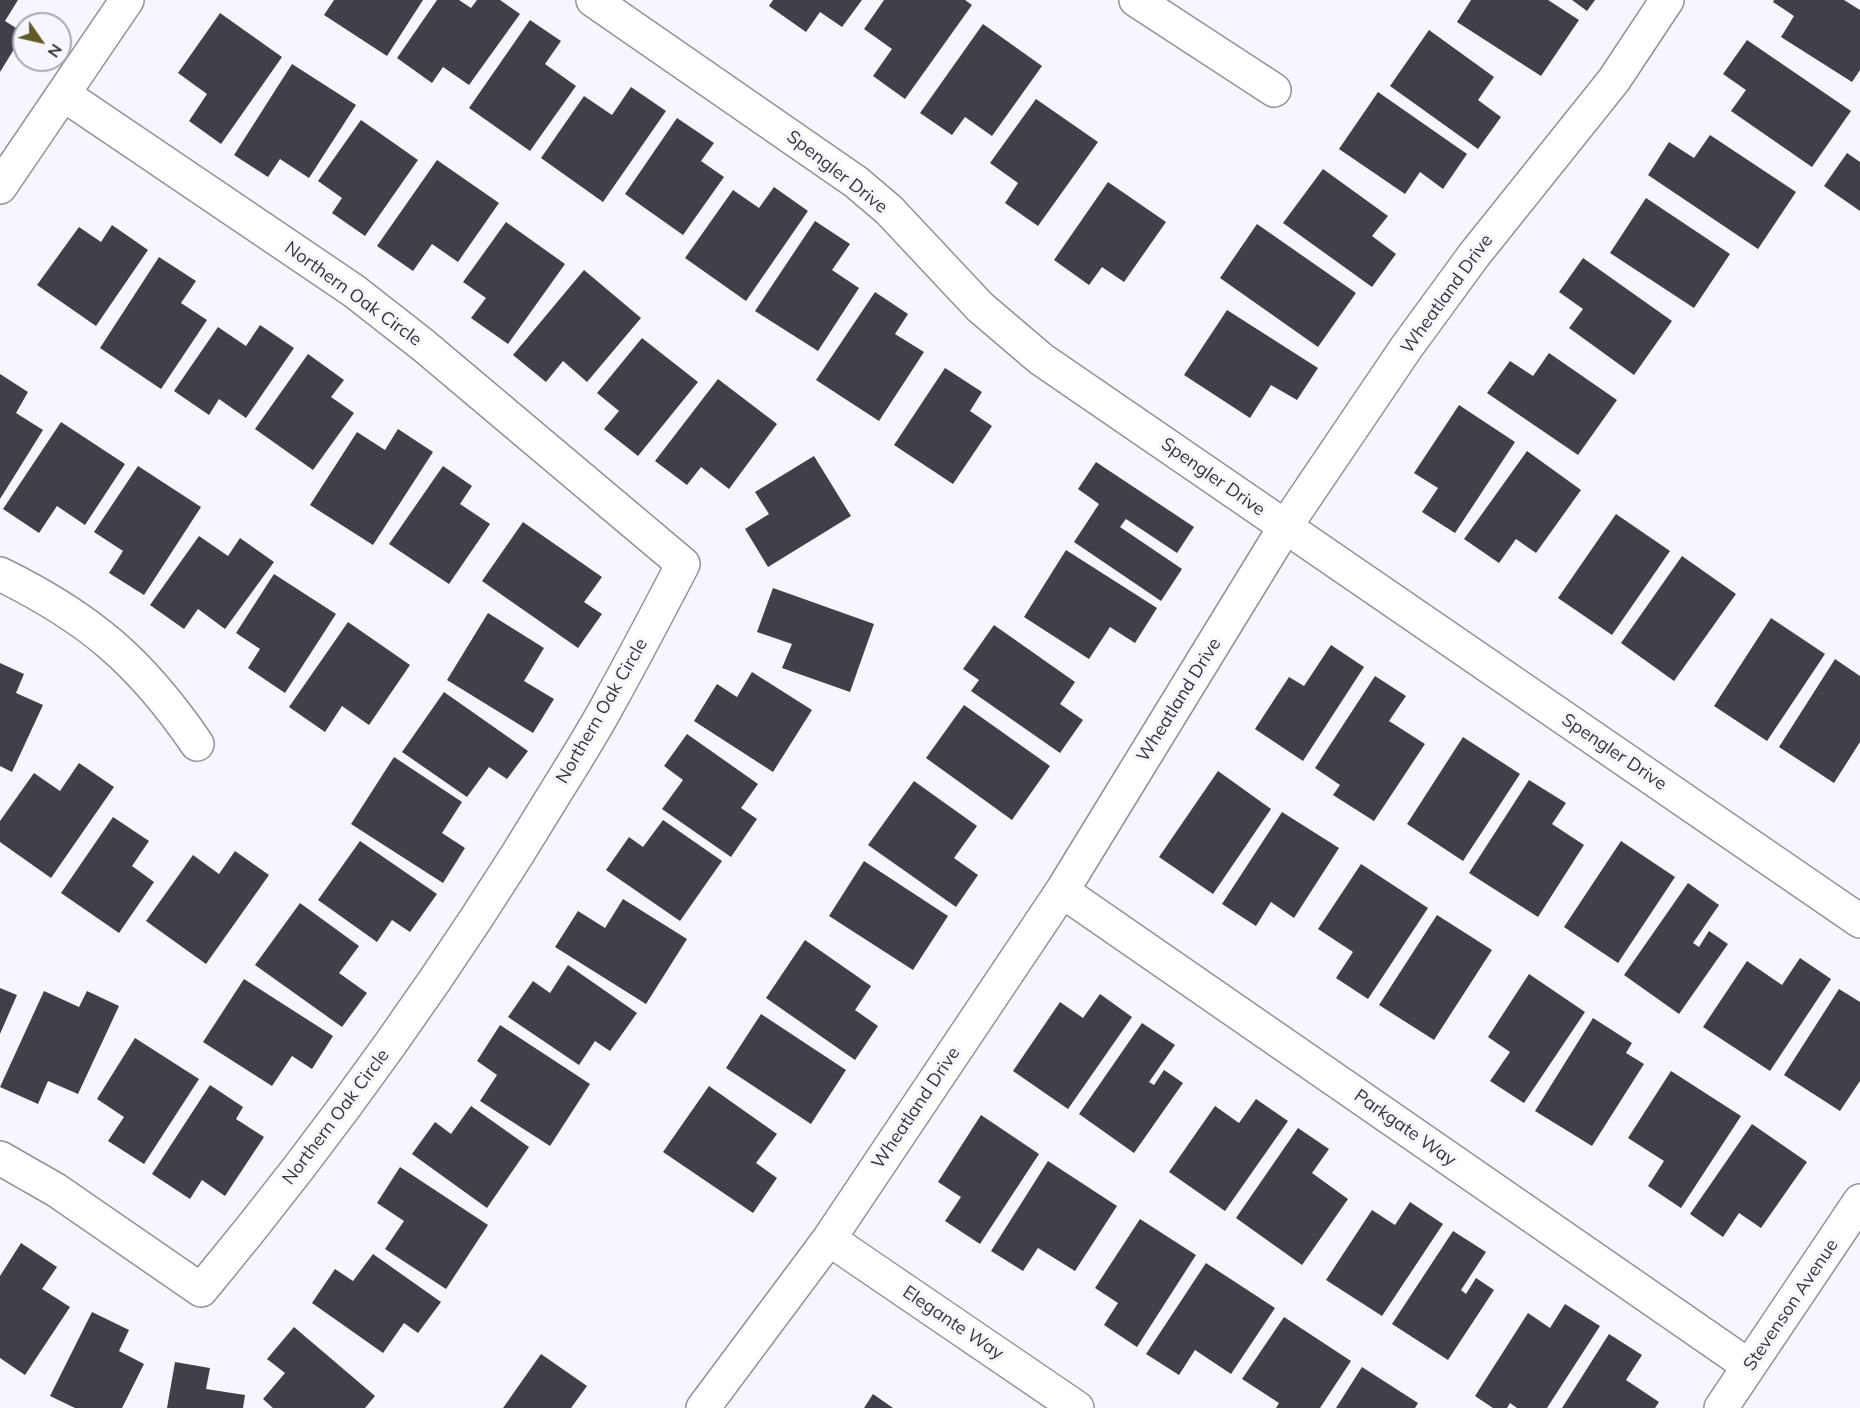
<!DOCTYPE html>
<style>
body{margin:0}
#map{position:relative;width:1860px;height:1408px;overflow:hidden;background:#f6f6fe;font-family:Mulish,sans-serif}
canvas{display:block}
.north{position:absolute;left:12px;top:12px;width:60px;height:60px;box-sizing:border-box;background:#f6f6fe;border:2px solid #a9a8af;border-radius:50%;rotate:124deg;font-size:16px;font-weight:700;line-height:24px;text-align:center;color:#353439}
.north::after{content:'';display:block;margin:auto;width:21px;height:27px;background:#5e5b27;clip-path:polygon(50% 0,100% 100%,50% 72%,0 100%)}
</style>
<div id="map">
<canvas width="1860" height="1408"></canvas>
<div class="north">N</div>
</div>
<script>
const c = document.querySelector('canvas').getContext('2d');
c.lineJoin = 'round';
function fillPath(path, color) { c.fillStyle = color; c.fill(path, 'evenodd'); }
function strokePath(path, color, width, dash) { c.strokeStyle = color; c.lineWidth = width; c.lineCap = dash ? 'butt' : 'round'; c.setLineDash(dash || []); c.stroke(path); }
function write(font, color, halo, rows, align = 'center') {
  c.font = font + ' Mulish,sans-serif'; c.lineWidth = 6; c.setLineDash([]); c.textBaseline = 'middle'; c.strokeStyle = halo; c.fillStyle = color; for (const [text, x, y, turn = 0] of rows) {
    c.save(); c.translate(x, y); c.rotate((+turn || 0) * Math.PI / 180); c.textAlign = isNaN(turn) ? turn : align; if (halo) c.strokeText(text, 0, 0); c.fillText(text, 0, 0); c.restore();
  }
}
fillPath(new Path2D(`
 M 0,0 L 18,0 L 5,21 L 24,33 L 0,72 Z
 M 334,0 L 423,0 L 387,56 L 324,15 Z
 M 437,0 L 459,0 L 471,8 L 477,0 L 500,0 L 520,14 L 469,85 L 443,67 L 432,83 L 397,58 Z
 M 773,0 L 862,0 L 842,27 L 820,12 L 806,32 L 769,6 Z
 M 884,0 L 965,0 L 972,5 L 905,99 L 873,76 L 892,49 L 864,29 Z
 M 1471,0 L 1548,0 L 1579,20 L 1541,76 L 1457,22 Z
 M 1572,0 L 1595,0 L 1587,11 Z
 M 1774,0 L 1844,0 L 1860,10 L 1860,70 L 1852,82 L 1781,37 L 1794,16 L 1773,2 Z
 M 220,13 L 282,57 L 221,144 L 189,121 L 207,94 L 178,73 Z
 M 530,20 L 561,41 L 545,64 L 576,86 L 530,151 L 469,108 Z
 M 983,24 L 1042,66 L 992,136 L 965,117 L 952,135 L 920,113 Z
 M 1429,30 L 1494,77 L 1478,100 L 1501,117 L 1478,149 L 1390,86 Z
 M 1747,40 L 1851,111 L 1812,167 L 1731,111 L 1746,90 L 1723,74 Z
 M 292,64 L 356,105 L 309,178 L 280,159 L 268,177 L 234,155 Z
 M 631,87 L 666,111 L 603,202 L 541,158 L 584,96 L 612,115 Z
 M 1378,92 L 1467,154 L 1443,189 L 1420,172 L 1405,194 L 1339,149 Z
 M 1036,99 L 1098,142 L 1038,226 L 1005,203 L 1018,183 L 990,163 Z
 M 677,118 L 714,143 L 701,161 L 724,177 L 683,235 L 625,194 Z
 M 361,120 L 418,160 L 365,236 L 332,213 L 342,198 L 318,181 Z
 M 1710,135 L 1796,192 L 1758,249 L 1648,175 L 1669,142 L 1694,158 Z
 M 1847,153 L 1860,162 L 1860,211 L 1824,186 Z
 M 437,160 L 499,203 L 458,262 L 432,244 L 413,271 L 377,246 Z
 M 1323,169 L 1388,216 L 1372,236 L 1396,254 L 1372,287 L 1283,223 Z
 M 1108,182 L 1166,222 L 1124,282 L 1102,267 L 1089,285 L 1054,260 Z
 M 774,187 L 808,211 L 746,301 L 685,258 L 733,190 L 759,208 Z
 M 1646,198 L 1730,254 L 1694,308 L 1610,253 Z
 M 815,221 L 850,244 L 832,270 L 859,288 L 818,351 L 755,311 Z
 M 506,222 L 565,264 L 508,344 L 471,318 L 486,298 L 463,282 Z
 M 1257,224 L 1356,293 L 1318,347 L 1220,278 Z
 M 112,225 L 148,250 L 96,326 L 37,285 L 79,227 L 101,242 Z
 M 159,257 L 196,281 L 181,303 L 207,320 L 161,389 L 100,348 Z
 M 1583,258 L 1672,321 L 1634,375 L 1569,328 L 1583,309 L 1559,292 Z
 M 584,270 L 641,318 L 587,382 L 563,361 L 546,382 L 513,355 Z
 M 875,292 L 908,314 L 895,334 L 924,352 L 879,421 L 816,380 Z
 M 1227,310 L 1318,368 L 1297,400 L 1271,385 L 1250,418 L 1184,375 Z
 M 260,325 L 294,348 L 246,418 L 219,399 L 209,415 L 174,391 L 218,327 L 246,346 Z
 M 642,338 L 698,382 L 638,456 L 604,429 L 619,411 L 597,393 Z
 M 1549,353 L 1617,400 L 1578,455 L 1487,393 L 1510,361 L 1533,376 Z
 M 308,354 L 344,380 L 331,397 L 354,413 L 313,470 L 255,429 Z
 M 945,368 L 982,392 L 970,411 L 992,426 L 953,484 L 894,445 Z
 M 0,374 L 28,392 L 16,413 L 43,430 L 0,499 Z
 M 718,379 L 777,424 L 729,489 L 701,467 L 687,485 L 655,461 Z
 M 1459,405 L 1515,442 L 1455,533 L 1422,512 L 1438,488 L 1414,473 Z
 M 61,422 L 125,464 L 85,525 L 57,506 L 39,533 L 3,509 Z
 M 398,429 L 433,452 L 373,545 L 310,505 L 357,432 L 385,450 Z
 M 1527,451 L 1581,490 L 1536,553 L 1516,539 L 1499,563 L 1464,539 Z
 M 814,456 L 851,516 L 768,567 L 745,529 L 769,514 L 755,492 Z
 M 1096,462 L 1194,527 L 1177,553 L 1126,519 L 1120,527 L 1182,569 L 1161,601 L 1074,542 L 1099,504 L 1078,489 Z
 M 138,466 L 201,507 L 144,595 L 109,573 L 123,551 L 94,532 Z
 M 443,466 L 472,486 L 460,504 L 490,524 L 449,584 L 389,544 Z
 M 1616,514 L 1670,551 L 1612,635 L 1558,598 Z
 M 523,522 L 602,577 L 584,602 L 602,614 L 578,648 L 482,581 Z
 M 199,536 L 228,556 L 240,538 L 274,562 L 225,629 L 198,609 L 184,629 L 150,605 Z
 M 1066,550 L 1157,608 L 1135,643 L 1110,627 L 1089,659 L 1024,617 Z
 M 1682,556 L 1736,594 L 1674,681 L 1621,643 Z
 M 274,574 L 336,614 L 285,693 L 248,668 L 260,649 L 236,633 Z
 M 773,588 L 874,624 L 850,692 L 782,668 L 792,644 L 757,632 Z
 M 488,613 L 544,648 L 524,681 L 554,699 L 533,733 L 447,680 Z
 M 1771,618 L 1825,654 L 1767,741 L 1714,706 Z
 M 348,622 L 410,665 L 369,725 L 342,706 L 325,732 L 289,707 Z
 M 994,625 L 1075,682 L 1060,704 L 1083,720 L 1060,753 L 971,691 L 979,680 L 963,669 Z
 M 1331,645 L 1364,667 L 1303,761 L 1255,729 L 1289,677 L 1304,686 Z
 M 1835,659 L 1860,676 L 1860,742 L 1834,783 L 1779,747 Z
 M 0,663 L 24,674 L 16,693 L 43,705 L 12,772 L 0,766 Z
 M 752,672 L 812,710 L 773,772 L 694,721 L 717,684 L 737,697 Z
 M 1375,676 L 1406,696 L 1389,721 L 1425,744 L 1374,821 L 1333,795 L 1340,785 L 1315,768 Z
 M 444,692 L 528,751 L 507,779 L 489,767 L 467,797 L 402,752 Z
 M 964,705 L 1050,766 L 1012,820 L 926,758 Z
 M 687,734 L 758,784 L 741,808 L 757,819 L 731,857 L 662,809 L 683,780 L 664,766 Z
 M 1463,737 L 1520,774 L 1463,861 L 1407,824 Z
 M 394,757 L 462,802 L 442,833 L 465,848 L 443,883 L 351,824 Z
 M 79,763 L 114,787 L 51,878 L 0,842 L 0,821 L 34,773 L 60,791 Z
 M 1218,771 L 1271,809 L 1213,894 L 1159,857 Z
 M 1529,780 L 1566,803 L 1552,824 L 1584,845 L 1538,917 L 1469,873 Z
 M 914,781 L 977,826 L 954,858 L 978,875 L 956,907 L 868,845 Z
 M 1282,812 L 1339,848 L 1294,918 L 1271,902 L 1256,926 L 1222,904 Z
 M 113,817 L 149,841 L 132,866 L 154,882 L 119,933 L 61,893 Z
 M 663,820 L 722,861 L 680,921 L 606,870 L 629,837 L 643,847 Z
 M 360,841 L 437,894 L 410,932 L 392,920 L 377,942 L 318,900 Z
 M 1621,841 L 1675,877 L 1618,963 L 1564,927 Z
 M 235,851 L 269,875 L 206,964 L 146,921 L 193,855 L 219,874 Z
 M 864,861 L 948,916 L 913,970 L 829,916 Z
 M 1361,864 L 1428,908 L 1368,999 L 1336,978 L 1353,952 L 1318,929 Z
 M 1688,883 L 1719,905 L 1693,943 L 1699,947 L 1709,931 L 1728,944 L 1679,1014 L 1624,975 Z
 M 623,899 L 687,939 L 646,1004 L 555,947 L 578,911 L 605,928 Z
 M 300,903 L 359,946 L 339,973 L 367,993 L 342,1027 L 255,965 Z
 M 1437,915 L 1492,950 L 1434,1040 L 1379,1005 Z
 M 805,940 L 871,986 L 855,1010 L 878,1026 L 855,1060 L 766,998 Z
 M 1800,958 L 1831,979 L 1770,1071 L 1703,1027 L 1747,961 L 1782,985 Z
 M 568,965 L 637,1013 L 610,1051 L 595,1041 L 579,1065 L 508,1017 L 533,981 L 550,993 Z
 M 1529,974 L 1585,1012 L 1524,1103 L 1490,1081 L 1510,1052 L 1488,1037 Z
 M 244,979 L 333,1036 L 312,1069 L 292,1056 L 272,1086 L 203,1042 Z
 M 0,988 L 17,995 L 0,1034 Z
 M 1839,989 L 1860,1002 L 1860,1081 L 1840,1111 L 1784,1075 Z
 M 44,991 L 79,1007 L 87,991 L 119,1006 L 78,1094 L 48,1081 L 38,1104 L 0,1087 Z
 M 1100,994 L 1132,1017 L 1068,1109 L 1013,1071 L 1060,1002 L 1083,1018 Z
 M 761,1014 L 846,1070 L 811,1124 L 726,1068 Z
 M 1593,1018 L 1632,1043 L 1626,1053 L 1644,1064 L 1592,1146 L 1535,1111 Z
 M 1142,1023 L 1175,1045 L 1149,1082 L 1154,1085 L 1164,1070 L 1183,1083 L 1134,1153 L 1079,1114 Z
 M 500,1025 L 590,1084 L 550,1146 L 480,1101 L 497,1075 L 477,1061 Z
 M 135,1038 L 199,1079 L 144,1164 L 108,1141 L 124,1117 L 97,1099 Z
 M 1671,1071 L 1741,1116 L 1681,1208 L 1648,1186 L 1664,1161 L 1628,1138 Z
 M 210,1085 L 243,1107 L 236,1119 L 264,1137 L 225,1196 L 202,1180 L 190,1199 L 152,1174 Z
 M 709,1086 L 777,1134 L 756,1163 L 777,1178 L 753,1213 L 663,1152 Z
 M 1256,1099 L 1288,1121 L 1225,1211 L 1169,1172 L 1215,1106 L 1239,1123 Z
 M 471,1106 L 529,1147 L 487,1208 L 412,1154 L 435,1122 L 451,1134 Z
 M 981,1115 L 1039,1154 L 980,1244 L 945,1221 L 961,1197 L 938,1182 Z
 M 1752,1124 L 1807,1162 L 1761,1228 L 1739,1213 L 1723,1237 L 1690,1214 Z
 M 1298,1128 L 1329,1149 L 1312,1173 L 1348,1199 L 1302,1265 L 1236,1218 Z
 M 1048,1161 L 1117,1206 L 1075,1271 L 1038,1248 L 1023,1271 L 991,1251 Z
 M 400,1167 L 488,1225 L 446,1289 L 385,1249 L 404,1221 L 377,1203 Z
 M 1410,1202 L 1443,1224 L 1382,1316 L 1326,1280 L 1372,1210 L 1395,1225 Z
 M 1140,1219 L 1196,1255 L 1137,1347 L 1104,1325 L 1118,1303 L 1095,1288 Z
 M 1453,1231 L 1486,1252 L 1461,1290 L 1466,1294 L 1476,1278 L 1494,1290 L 1448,1360 L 1392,1324 Z
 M 21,1243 L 57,1267 L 42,1289 L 70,1307 L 25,1375 L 0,1358 L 0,1276 Z
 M 373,1254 L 441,1302 L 418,1333 L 404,1323 L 383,1353 L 312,1303 L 335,1269 L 353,1281 Z
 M 1206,1263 L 1275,1308 L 1231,1374 L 1195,1350 L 1179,1375 L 1146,1354 Z
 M 1565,1304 L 1600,1326 L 1547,1408 L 1517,1408 L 1510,1403 L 1507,1408 L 1493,1408 L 1475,1396 L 1528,1313 L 1550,1328 Z
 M 92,1312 L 129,1330 L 119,1351 L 144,1364 L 122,1408 L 75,1408 L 50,1396 Z
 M 1284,1317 L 1351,1361 L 1320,1408 L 1276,1408 L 1279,1403 L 1242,1379 Z
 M 294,1327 L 375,1396 L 365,1408 L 273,1408 L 263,1399 L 285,1373 L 267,1359 Z
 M 1609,1334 L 1642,1355 L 1626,1380 L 1659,1402 L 1655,1408 L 1562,1408 Z
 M 541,1354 L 587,1386 L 571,1408 L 503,1408 Z
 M 175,1362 L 210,1368 L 206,1389 L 245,1395 L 243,1408 L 167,1408 Z
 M 1362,1367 L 1418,1403 L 1415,1408 L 1336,1408 Z
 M 873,1394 L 893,1408 L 864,1408 Z`), '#41404a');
const minor = new Path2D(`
 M 593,0 L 856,182 L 889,210 L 980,307 L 1041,359 L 1860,921
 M 1136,0 L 1274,90
 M 0,187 L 127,0
 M 0,574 C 90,618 141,662 197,744
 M 1062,891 L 1749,1366
 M 0,1158 L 56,1190 L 201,1290 C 332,1132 451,966 557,790 C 575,761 594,731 610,701 C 635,656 659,610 683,564 L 423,345 L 354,291 L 63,94
 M 829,1239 L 1077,1408
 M 703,1408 L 829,1239 L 1062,891 L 1285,527 L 1406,348 L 1474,255 L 1614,80 L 1667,0
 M 1721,1408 L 1860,1201`);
strokePath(minor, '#91919c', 36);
strokePath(minor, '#fff', 33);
write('18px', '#353439', '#f6f6fe', [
 ["Spengler Drive",837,172,38],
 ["Northern Oak Circle",353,294,36],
 ["Wheatland Drive",1447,294,-54],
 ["Spengler Drive",1213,477,35],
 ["Wheatland Drive",1179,700,-58],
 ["Northern Oak Circle",602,711,-60],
 ["Spengler Drive",1614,752,34],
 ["Wheatland Drive",916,1108,-56],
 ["Northern Oak Circle",336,1117,-53],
 ["Parkgate Way",1405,1128,35],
 ["Stevenson Avenue",1791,1305,-56],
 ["Elegante Way",953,1323,34]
]);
</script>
